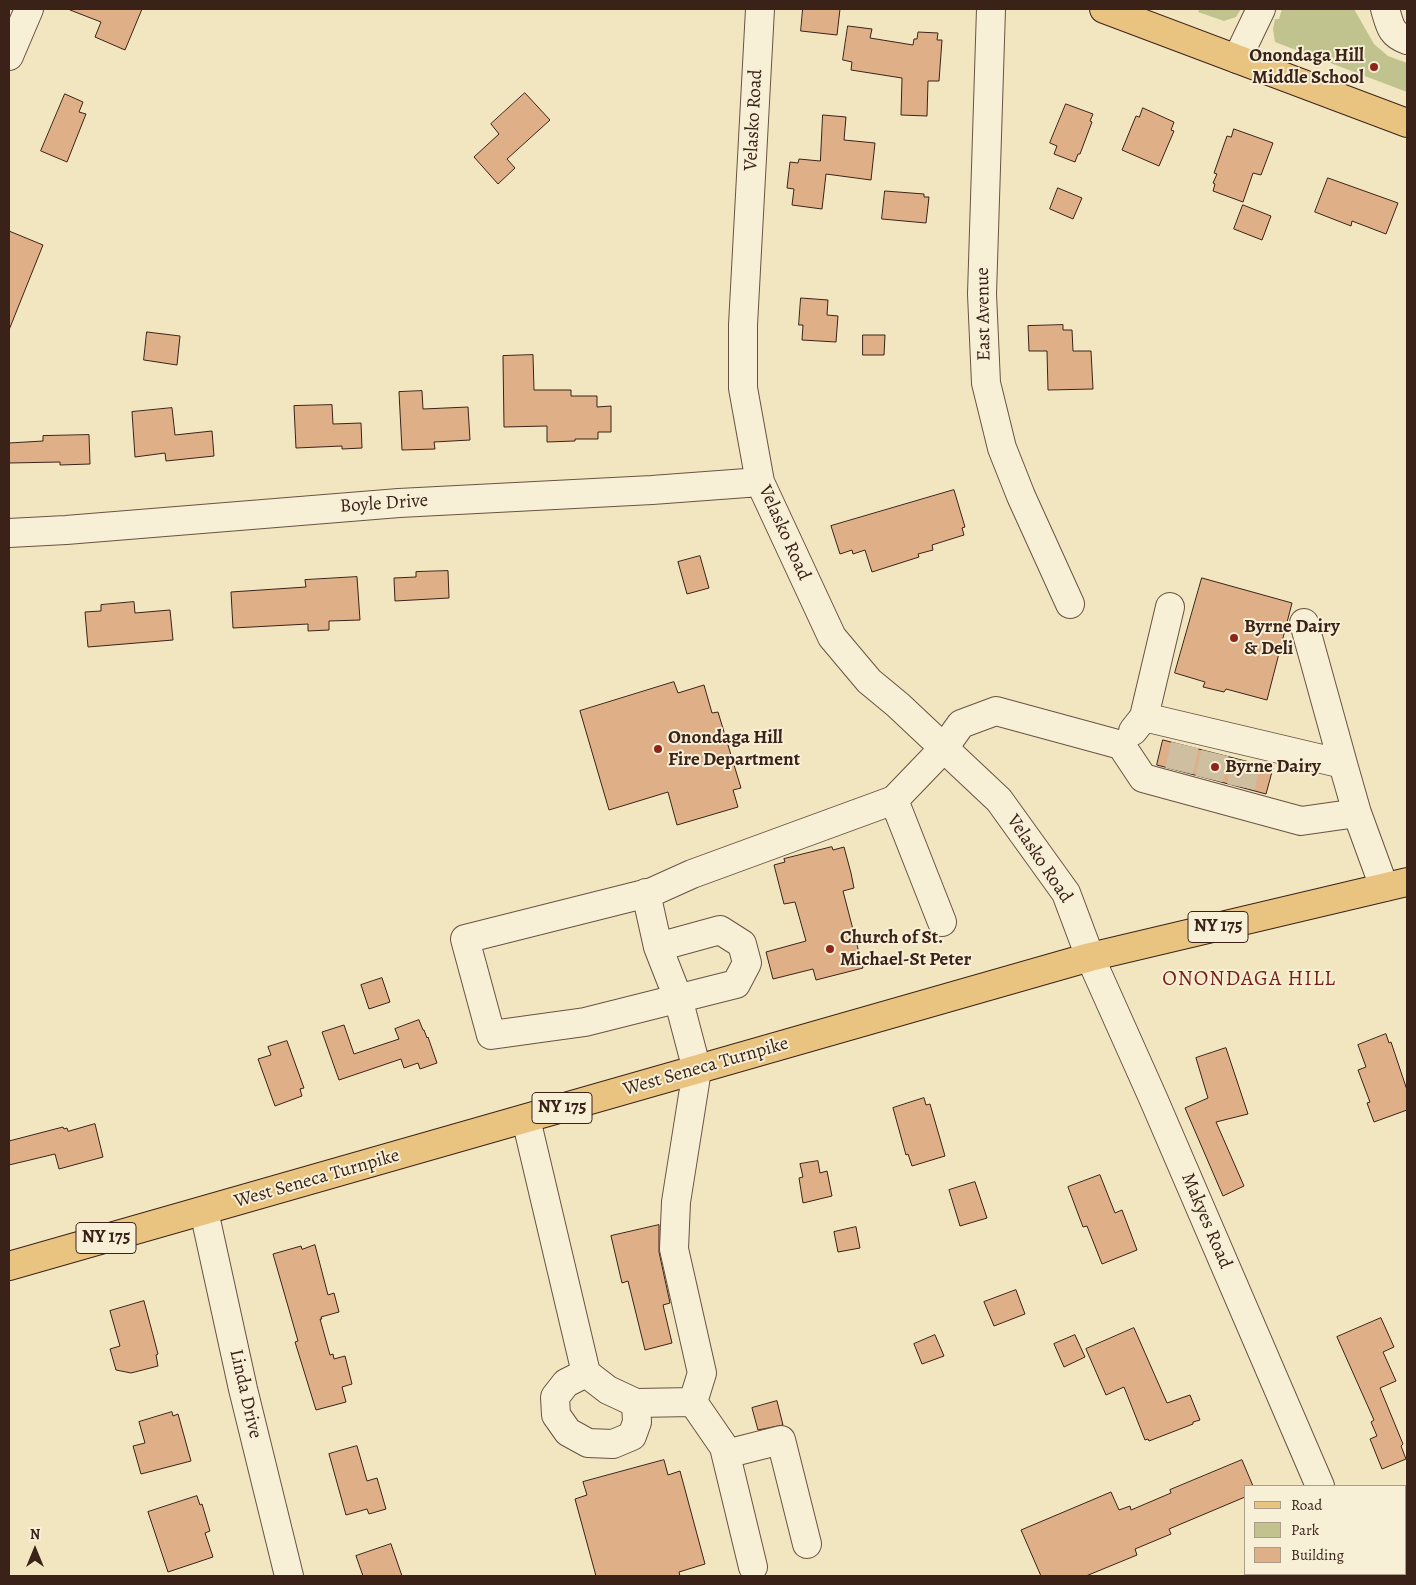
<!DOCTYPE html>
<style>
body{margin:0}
#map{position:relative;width:1416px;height:1585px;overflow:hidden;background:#f2e6c0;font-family:Alegreya,serif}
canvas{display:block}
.frame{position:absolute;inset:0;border:10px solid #3b2219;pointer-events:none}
.legend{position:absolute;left:1244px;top:1485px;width:162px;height:90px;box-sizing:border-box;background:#f7efd6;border:1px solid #ac9d8a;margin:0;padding:6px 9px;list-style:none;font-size:15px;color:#3b2219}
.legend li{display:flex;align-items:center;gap:10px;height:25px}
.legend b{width:25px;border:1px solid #ac9d8a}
.north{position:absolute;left:10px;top:1525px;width:50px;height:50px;-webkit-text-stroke:4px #f7efd6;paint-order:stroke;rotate:0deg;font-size:14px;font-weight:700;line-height:20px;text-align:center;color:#3b2219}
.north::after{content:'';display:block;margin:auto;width:18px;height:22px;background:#3b2219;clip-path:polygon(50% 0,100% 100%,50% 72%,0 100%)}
</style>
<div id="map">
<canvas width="1416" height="1585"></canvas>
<div class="frame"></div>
<ul class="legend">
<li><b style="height:6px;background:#e9c380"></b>Road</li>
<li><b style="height:14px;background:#c0c38e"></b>Park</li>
<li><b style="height:14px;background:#dfb087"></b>Building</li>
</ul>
<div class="north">N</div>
</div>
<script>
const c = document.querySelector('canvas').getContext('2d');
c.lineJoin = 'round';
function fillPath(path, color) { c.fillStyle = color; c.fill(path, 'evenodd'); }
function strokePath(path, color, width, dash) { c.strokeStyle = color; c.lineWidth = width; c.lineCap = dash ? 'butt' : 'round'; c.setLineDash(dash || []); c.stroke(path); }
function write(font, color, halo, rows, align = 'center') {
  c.font = font + ' Alegreya,serif'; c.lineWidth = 4; c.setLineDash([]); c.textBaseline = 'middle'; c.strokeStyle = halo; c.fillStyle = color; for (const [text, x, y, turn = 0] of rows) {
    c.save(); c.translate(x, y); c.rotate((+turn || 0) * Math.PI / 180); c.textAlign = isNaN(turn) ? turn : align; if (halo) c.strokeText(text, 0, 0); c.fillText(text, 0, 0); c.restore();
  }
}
fillPath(new Path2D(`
 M 1200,9 L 1241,9 L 1236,17 L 1224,21 L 1198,12 Z
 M 1282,9 L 1354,9 L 1374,44 L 1388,56 L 1407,63 L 1407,92 L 1275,42 L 1273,29 L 1275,19 L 1279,19 Z`), '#c0c38e');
const building = new Path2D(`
 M 70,9 L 142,9 L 125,50 L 95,37 L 101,22 L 70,10 Z
 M 803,9 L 840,9 L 837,35 L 801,31 Z
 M 848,26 L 872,29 L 870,38 L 913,45 L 914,39 L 917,39 L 918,32 L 938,33 L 937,40 L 942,40 L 939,81 L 928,81 L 927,116 L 901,115 L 902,78 L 851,70 L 852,62 L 843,60 Z
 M 525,93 L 550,120 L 507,159 L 515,168 L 498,184 L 474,157 L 499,134 L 491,124 Z
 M 65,94 L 83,102 L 79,112 L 86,114 L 67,162 L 41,151 Z
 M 1066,104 L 1093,114 L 1090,121 L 1092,122 L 1080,154 L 1078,154 L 1075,162 L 1054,154 L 1057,146 L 1050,143 Z
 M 1143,108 L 1174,122 L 1171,130 L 1174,131 L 1159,166 L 1122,150 L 1136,116 L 1139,117 Z
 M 823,115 L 846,117 L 844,140 L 875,143 L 871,180 L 826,174 L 822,209 L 792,205 L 794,189 L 787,188 L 790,162 L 798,163 L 799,159 L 820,161 Z
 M 1234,129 L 1273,143 L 1261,175 L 1253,173 L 1243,202 L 1213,191 L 1215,184 L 1213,183 L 1217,174 L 1214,173 L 1227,136 L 1231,137 Z
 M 1328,178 L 1398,203 L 1386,234 L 1352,221 L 1351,226 L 1315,212 Z
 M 1058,188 L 1082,198 L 1073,219 L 1050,209 Z
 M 885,191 L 924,194 L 924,197 L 929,197 L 926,223 L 882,219 Z
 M 1243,205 L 1271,216 L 1262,240 L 1234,229 Z
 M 9,231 L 43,245 L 9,330 Z
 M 801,298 L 828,300 L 827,315 L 838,316 L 836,342 L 802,340 L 803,325 L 799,325 Z
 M 1063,325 L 1063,330 L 1072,330 L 1073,351 L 1091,351 L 1093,389 L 1048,390 L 1047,351 L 1029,351 L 1028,326 Z
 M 147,332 L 180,336 L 177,365 L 144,360 Z
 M 863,335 L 885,335 L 884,355 L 863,355 Z
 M 533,355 L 534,390 L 571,390 L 571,396 L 597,396 L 597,407 L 611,406 L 611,432 L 598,432 L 598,439 L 575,439 L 575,441 L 547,442 L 547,426 L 504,427 L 503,356 Z
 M 422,391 L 423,409 L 468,407 L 470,440 L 434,442 L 435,449 L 402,450 L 399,392 Z
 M 332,405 L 333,424 L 361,423 L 362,448 L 342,449 L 342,446 L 296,448 L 294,406 Z
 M 172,408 L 175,435 L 212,431 L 214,456 L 166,461 L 165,453 L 135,457 L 132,412 Z
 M 89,435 L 90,464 L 60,465 L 60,462 L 9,463 L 9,443 L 43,441 L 43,436 Z
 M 954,490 L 965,527 L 962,528 L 964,535 L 932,545 L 933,550 L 918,554 L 919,557 L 872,572 L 865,550 L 853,554 L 852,550 L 840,554 L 831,526 Z
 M 700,556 L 709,588 L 687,594 L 678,562 Z
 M 448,571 L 449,598 L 395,601 L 394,578 L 416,577 L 416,572 Z
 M 357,577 L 360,620 L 329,621 L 329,630 L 308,631 L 308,624 L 233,628 L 231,592 L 306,587 L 305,580 Z
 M 1202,578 L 1292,603 L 1267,700 L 1226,689 L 1224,692 L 1203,687 L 1205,682 L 1175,673 Z
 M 134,602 L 135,613 L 170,610 L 173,640 L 88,647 L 85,612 L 101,611 L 101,605 Z
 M 674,682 L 678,693 L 704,685 L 712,713 L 718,712 L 741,788 L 733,790 L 738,807 L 677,825 L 668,792 L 609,810 L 580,711 Z
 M 1163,740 L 1273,768 L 1266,794 L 1157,765 Z
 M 832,847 L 833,850 L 844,847 L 851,873 L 854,888 L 843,891 L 863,968 L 816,980 L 813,969 L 773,979 L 766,952 L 806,941 L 795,902 L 784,904 L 774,865 L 785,862 L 784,859 Z
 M 382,978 L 390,1002 L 369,1009 L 361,985 Z
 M 419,1020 L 423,1030 L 424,1030 L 427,1038 L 428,1037 L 437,1063 L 420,1069 L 418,1063 L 404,1068 L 401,1059 L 339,1080 L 322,1032 L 344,1025 L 354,1054 L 399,1039 L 395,1029 Z
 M 1386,1034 L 1389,1043 L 1391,1042 L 1407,1090 L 1407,1110 L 1374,1122 L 1367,1103 L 1370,1102 L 1358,1070 L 1366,1067 L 1358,1045 Z
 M 287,1041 L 304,1088 L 300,1089 L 302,1096 L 275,1106 L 258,1059 L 271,1055 L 268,1047 Z
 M 1226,1048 L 1248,1114 L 1216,1122 L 1244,1186 L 1223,1196 L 1185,1108 L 1208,1098 L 1196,1058 Z
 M 924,1098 L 926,1105 L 930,1104 L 945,1156 L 912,1166 L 908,1154 L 906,1155 L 893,1108 Z
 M 95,1124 L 103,1157 L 59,1169 L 55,1154 L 9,1165 L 9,1141 L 63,1127 L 64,1129 L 67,1128 L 68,1131 Z
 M 818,1161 L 820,1173 L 827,1171 L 832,1196 L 803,1203 L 799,1178 L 803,1177 L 800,1164 Z
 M 1100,1175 L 1115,1213 L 1122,1210 L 1137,1250 L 1102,1264 L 1087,1226 L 1083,1227 L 1068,1187 Z
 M 975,1182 L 987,1218 L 960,1226 L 949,1190 Z
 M 659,1225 L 659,1252 L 670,1303 L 663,1305 L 672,1343 L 645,1350 L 628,1281 L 622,1283 L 611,1236 Z
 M 856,1227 L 860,1248 L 838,1252 L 834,1232 Z
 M 315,1245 L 328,1295 L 334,1293 L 339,1312 L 321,1317 L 322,1319 L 320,1319 L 330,1355 L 333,1354 L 334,1359 L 345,1356 L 352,1384 L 342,1387 L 346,1402 L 316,1410 L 295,1342 L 298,1341 L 273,1254 L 301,1246 L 302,1249 Z
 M 1016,1290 L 1025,1314 L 994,1326 L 984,1302 Z
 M 144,1301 L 158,1354 L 156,1355 L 158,1366 L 131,1373 L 116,1370 L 110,1349 L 120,1346 L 110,1311 Z
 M 1381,1318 L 1394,1347 L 1383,1352 L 1396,1381 L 1380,1388 L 1403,1444 L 1401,1446 L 1406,1459 L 1382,1469 L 1370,1439 L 1377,1436 L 1371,1422 L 1374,1420 L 1337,1337 Z
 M 1134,1328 L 1167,1403 L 1190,1395 L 1200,1420 L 1193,1422 L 1193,1424 L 1149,1441 L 1148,1439 L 1145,1440 L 1124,1387 L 1106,1395 L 1086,1349 Z
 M 935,1335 L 944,1356 L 922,1364 L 914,1344 Z
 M 1075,1335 L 1085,1357 L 1064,1367 L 1054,1344 Z
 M 777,1401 L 783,1425 L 758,1430 L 752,1408 Z
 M 172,1412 L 173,1416 L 178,1414 L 191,1461 L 141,1474 L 133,1446 L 145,1443 L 139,1422 Z
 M 357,1446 L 367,1481 L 377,1478 L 386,1509 L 369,1514 L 367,1509 L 346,1515 L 329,1454 Z
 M 664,1460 L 668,1475 L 680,1471 L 705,1564 L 679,1572 L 680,1576 L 596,1576 L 575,1499 L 587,1495 L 583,1482 Z
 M 1242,1460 L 1253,1486 L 1245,1486 L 1245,1497 L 1169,1529 L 1171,1534 L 1135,1549 L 1137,1555 L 1086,1576 L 1041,1576 L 1021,1530 L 1111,1492 L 1119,1510 L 1130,1506 L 1131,1510 L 1171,1493 L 1170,1490 Z
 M 197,1496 L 200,1505 L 202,1504 L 210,1531 L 205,1533 L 213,1557 L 168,1572 L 148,1512 Z
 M 391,1544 L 402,1576 L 363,1576 L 356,1556 Z`);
fillPath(building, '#dfb087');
strokePath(building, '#3b2219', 1);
strokePath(new Path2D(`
 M 1179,771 L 1185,745
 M 1209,779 L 1215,753
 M 1241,787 L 1246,761`), '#cdbf9f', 28, [28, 14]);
const minor = new Path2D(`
 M 760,9 L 743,325 L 743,388 L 760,482 L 832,637 L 869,681 L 898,705 L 999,800 L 1066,893 L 1090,957 L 1153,1098 L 1320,1486
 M 991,9 L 982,294 L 986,383 L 1002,448 L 1021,496 L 1070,604
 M 1385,9 C 1390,25 1390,34 1407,40
 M 9,56 L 29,9
 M 1237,59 L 1261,9
 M 9,533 L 66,530 L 399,503 L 652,490 L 760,482
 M 1304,623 L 1343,764
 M 1144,717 L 1343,764 L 1357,813
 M 1133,731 L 1144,717 L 1170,607
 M 894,800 L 942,922
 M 646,893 L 658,947 L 678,998 L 697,1070 L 676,1202 L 674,1249 L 702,1373 L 693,1402
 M 658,947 L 720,930 L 742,944 L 747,963 L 736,984 L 585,1022 L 491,1035 L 465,939 L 652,892 L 692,874 L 894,800 L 944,748 L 961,724 L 996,711 L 1121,745 L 1143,778 L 1301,821 L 1357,813 L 1384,887
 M 526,1119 L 586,1373 L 608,1390 L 636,1403 L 693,1402 L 724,1447 L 753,1567
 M 204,1211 L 243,1389 L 289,1576
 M 586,1373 L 566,1383 L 555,1397 L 556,1415 L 568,1432 L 588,1443 L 613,1444 L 632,1436 L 637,1422 L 636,1403
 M 726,1454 L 781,1440 L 807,1544
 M 1357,1574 L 1358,1576`);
const major = new Path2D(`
 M 1104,9 L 1407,123
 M 9,1266 L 1090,957 L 1407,882`);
strokePath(minor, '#695343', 30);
strokePath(major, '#3b2219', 30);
strokePath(minor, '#f7efd6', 28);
strokePath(major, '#e9c380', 28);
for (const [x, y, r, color] of [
 [1374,67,5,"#8f2418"],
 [1234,638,5,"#8f2418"],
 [658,749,5,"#8f2418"],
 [1215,767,5,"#8f2418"],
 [830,949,5,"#8f2418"]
]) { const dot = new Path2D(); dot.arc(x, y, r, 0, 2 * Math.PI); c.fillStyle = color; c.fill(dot); strokePath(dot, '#f7efd6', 2); }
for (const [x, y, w] of [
 [1218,927,60],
 [562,1108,60],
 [106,1238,60]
]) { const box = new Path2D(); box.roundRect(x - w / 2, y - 15.5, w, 31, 4); c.fillStyle = '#f7efd6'; c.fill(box); strokePath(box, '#3b2219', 1); }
write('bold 18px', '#3b2219', null, [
 ["NY 175",1218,927],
 ["NY 175",562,1108],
 ["NY 175",106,1238]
]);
write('bold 19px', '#3b2219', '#f7efd6', [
 ["Onondaga Hill",1364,56,"right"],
 ["Middle School",1364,78,"right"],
 ["Byrne Dairy",1244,627],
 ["& Deli",1244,649],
 ["Onondaga Hill",668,738],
 ["Fire Department",668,760],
 ["Byrne Dairy",1225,767],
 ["Church of St.",840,938],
 ["Michael-St Peter",840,960]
], 'left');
write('19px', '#3b2219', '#f7efd6', [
 ["Velasko Road",754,120,-87],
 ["East Avenue",984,314,-91],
 ["Boyle Drive",384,504,-4],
 ["Velasko Road",784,533,66],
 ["Velasko Road",1039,859,56],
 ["West Seneca Turnpike",706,1067,-16],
 ["West Seneca Turnpike",317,1179,-16],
 ["Makyes Road",1206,1221,67],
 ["Linda Drive",245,1394,77]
]);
c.letterSpacing = '1px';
write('21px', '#7a1f14', '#f7efd6', [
 ["ONONDAGA HILL",1249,980]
]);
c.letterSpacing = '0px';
</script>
